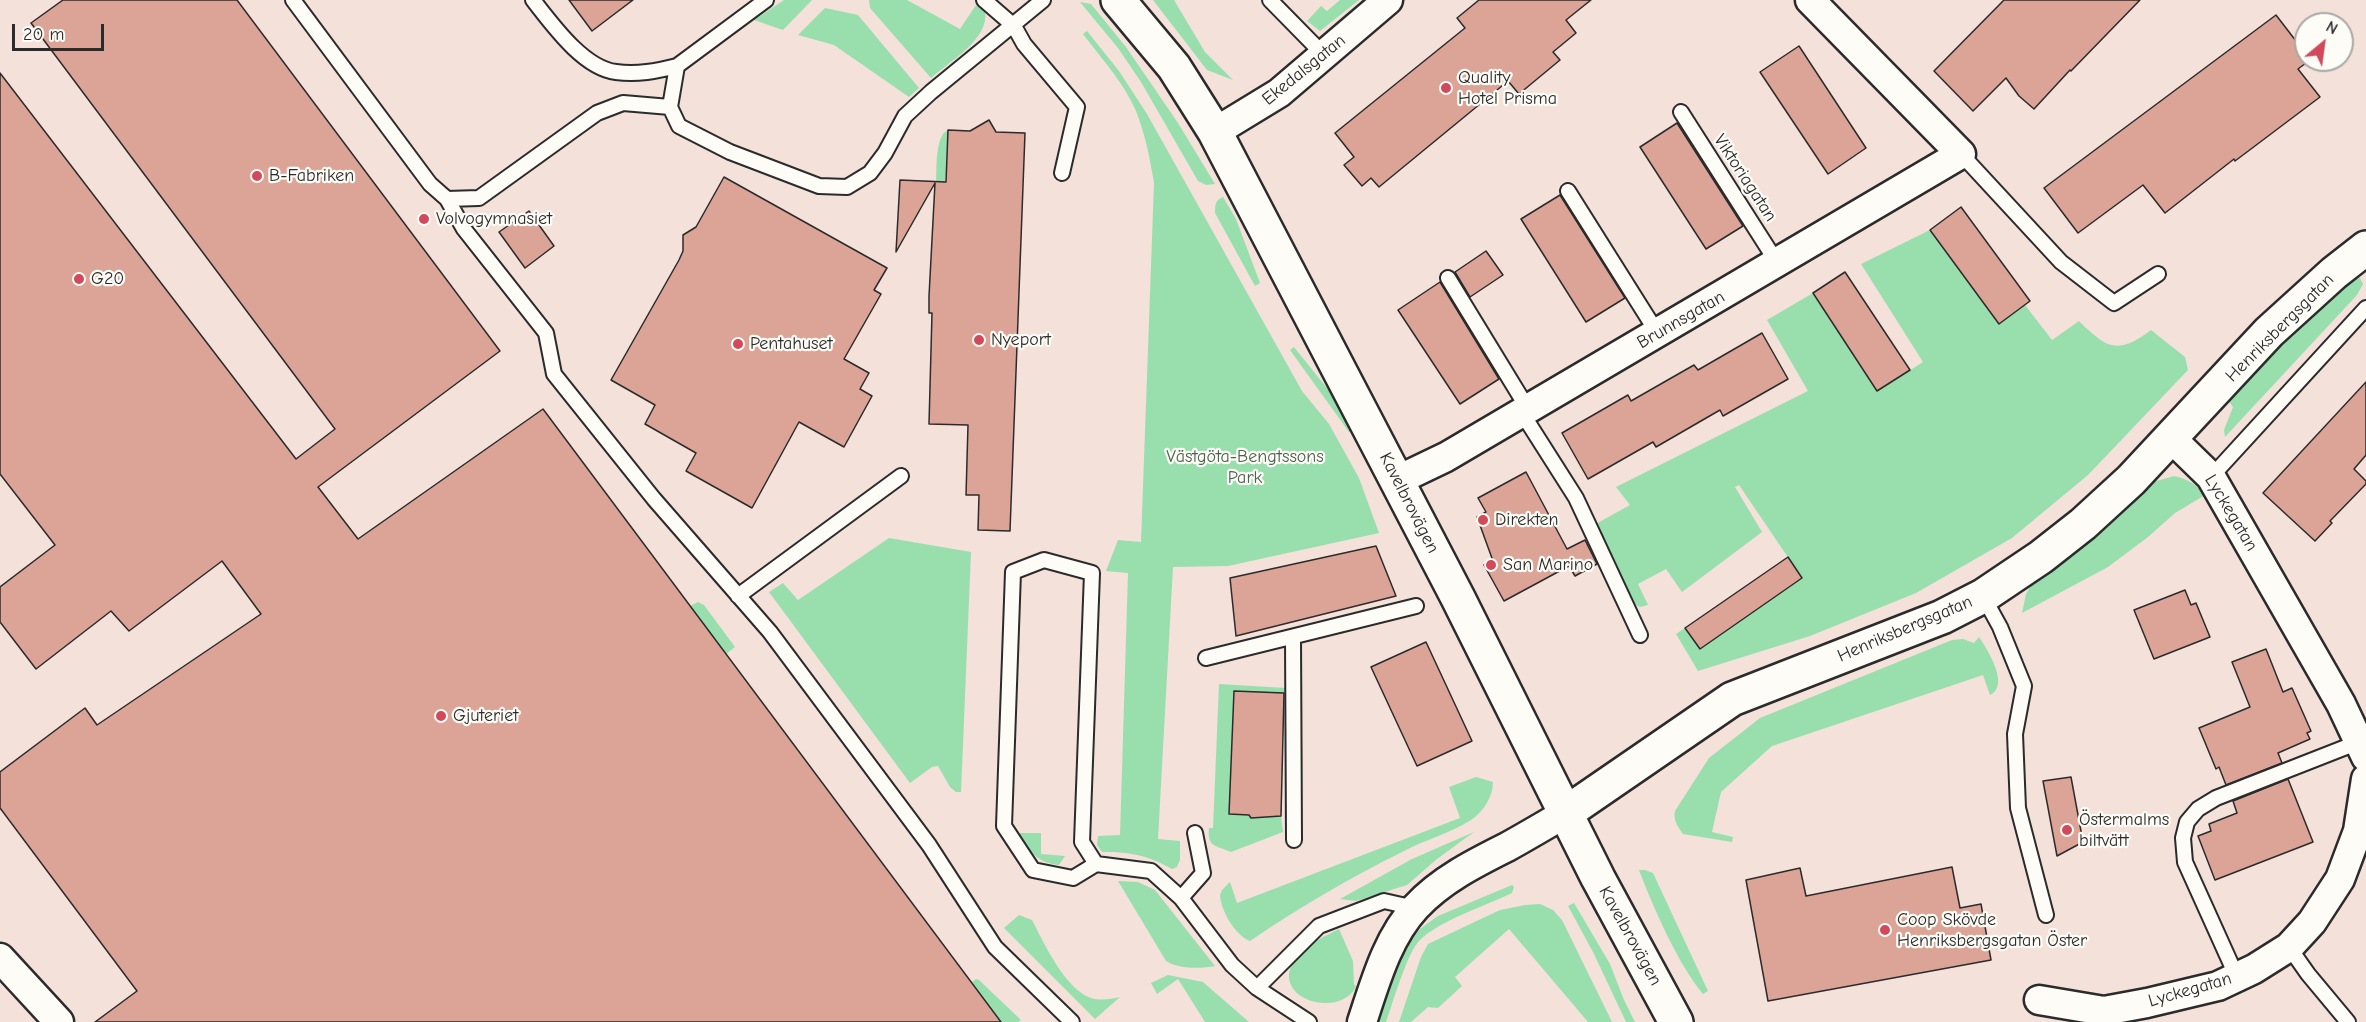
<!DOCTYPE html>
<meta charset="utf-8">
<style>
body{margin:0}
#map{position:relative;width:2366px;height:1022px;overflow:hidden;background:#f3e1da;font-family:"Comic Neue",sans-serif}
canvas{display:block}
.north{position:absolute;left:2294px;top:12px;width:60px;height:60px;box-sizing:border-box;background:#fdfcf7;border:2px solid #a9a8a5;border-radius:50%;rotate:29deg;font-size:16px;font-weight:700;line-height:24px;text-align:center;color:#2b2b2b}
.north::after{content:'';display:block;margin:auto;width:21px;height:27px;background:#d1495b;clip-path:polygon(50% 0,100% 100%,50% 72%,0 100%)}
.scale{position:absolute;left:12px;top:24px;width:92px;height:27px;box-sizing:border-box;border:3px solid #2b2b2b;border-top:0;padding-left:8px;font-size:18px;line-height:21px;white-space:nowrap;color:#2b2b2b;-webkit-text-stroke:4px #fdfcf7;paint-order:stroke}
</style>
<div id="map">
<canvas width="2366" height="1022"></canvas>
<div class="north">N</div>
<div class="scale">20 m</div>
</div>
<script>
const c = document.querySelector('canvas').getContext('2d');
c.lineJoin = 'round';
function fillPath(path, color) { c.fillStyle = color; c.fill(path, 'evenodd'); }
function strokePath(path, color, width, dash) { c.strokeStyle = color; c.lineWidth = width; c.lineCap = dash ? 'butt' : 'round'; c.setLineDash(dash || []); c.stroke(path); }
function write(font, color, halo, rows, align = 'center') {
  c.font = font + ' "Comic Neue",sans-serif'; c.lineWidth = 4.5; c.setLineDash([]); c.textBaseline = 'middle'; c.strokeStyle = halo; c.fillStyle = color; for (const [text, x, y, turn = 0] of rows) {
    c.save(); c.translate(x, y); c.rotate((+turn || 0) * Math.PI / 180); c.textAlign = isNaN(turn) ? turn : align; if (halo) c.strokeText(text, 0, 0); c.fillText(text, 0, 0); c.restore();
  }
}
fillPath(new Path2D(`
 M 784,0 L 812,0 L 783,30 L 754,20 Z
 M 869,0 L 907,0 L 960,29 L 976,5 L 985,11 C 990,39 950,61 931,78 L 870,8 Z
 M 1153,0 L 1174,0 L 1205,52 L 1233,80 L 1207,70 Z
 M 1340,0 L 1359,0 L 1320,31 L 1307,21 L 1321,6 L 1327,11 Z
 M 1080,2 L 1091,4 L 1126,47 L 1178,123 L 1215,184 L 1206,185 L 1198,181 L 1141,82 L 1118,48 Z
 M 825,8 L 858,15 L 919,88 L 909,97 L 834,45 L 798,35 Z
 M 1087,31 L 1119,71 L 1147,114 L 1302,391 L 1329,424 L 1359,478 L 1379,533 L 1228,566 L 1173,567 L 1158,839 L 1180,841 L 1180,860 L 1177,867 L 1172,869 C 1147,855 1131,852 1102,852 L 1097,845 L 1098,836 L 1120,835 L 1128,573 L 1106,571 L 1118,540 L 1141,542 L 1154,183 C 1150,158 1145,134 1136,111 C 1124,83 1101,58 1083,34 Z
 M 948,130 L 945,189 L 936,187 C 937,173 934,136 948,130 Z
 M 1223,197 L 1236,219 L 1260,283 L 1255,286 L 1215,213 C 1215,205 1215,200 1223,197 Z
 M 1930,230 L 1999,324 L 2025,305 L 2052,340 L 2079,321 C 2107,349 2118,355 2151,330 L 2185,357 L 2188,370 L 2088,475 L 2012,538 L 1916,593 L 1810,636 L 1698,671 L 1676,634 L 1685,628 L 1700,649 L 1802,578 L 1739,485 L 1735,487 L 1762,532 L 1682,592 L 1666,569 L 1638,584 L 1648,605 L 1640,607 L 1634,604 L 1594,525 L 1630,505 L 1616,487 L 1808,391 L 1767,320 L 1813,293 L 1877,391 L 1923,362 L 1861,264 Z
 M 2360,278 L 2363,284 L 2357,295 L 2225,437 L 2224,430 L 2233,407 L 2228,400 L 2290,333 L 2351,280 Z
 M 1294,347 L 1335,398 L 1352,432 L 1349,432 L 1290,350 Z
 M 2174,476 C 2188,479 2196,484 2205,495 L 2175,513 L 2148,537 L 2108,567 L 2022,613 L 2026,594 L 2032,583 L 2089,541 L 2153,482 Z
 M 889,538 L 971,552 L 961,792 L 956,792 L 950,787 L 938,766 L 932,767 L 910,783 L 769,592 L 783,583 L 798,600 Z
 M 698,602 L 704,605 L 735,647 L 726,654 L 690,606 Z
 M 1979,637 C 1988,650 2010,686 1990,695 L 1983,675 L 1772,746 L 1721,792 L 1712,832 L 1733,837 L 1732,842 L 1683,834 C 1678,827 1673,820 1675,811 L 1709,758 L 1760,718 L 1952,640 L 1963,639 L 1974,643 Z
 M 1219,684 L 1286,688 L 1286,693 L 1234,691 L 1229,814 L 1281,816 L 1283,832 L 1231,852 C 1215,845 1207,847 1209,828 L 1213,828 Z
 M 1476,777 L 1493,782 C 1493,797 1483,812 1471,820 C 1451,833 1425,840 1404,851 C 1351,877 1298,908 1250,941 C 1235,935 1221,911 1220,895 L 1222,890 L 1230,882 L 1237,903 L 1460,818 L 1449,787 Z
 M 1474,832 L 1437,859 L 1407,885 L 1356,901 L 1340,899 L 1412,859 Z
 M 1019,833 L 1041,833 L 1041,854 L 1065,856 L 1059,865 C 1037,863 1029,851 1019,833 Z
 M 1639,870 L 1645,870 L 1653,873 L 1708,991 L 1703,994 C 1678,964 1653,907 1639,870 Z
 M 1118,881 L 1138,882 L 1155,890 L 1215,966 C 1201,969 1178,969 1166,961 Z
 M 1512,885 L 1514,887 L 1512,893 C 1487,905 1439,921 1420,940 C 1407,952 1393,1003 1386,1022 L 1377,1022 L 1407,944 L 1421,928 L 1438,916 Z
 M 1574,903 L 1610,964 L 1624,1000 L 1635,1022 L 1626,1022 L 1593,952 L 1568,906 Z
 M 1540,904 L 1553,910 L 1562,920 L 1612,1022 L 1588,1022 L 1509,929 L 1455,977 L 1462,986 L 1438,1008 L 1428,1007 L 1411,1022 L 1399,1022 L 1421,957 L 1428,944 L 1500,910 L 1525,905 Z
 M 1019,915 L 1032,920 C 1044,943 1065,989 1091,998 C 1100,1001 1111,999 1120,997 L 1095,1019 L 1004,928 Z
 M 1339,929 L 1353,961 L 1354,984 L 1356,987 C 1337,1022 1261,995 1300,953 C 1310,942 1326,936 1339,929 Z
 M 1168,975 L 1203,982 L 1249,1022 L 1205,1022 L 1178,979 L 1157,994 L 1151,983 Z
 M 976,979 L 979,980 L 1021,1020 L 1018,1022 L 1001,1022 L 971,983 Z`), '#99dfad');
const building = new Path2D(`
 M 63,0 L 237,0 L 500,351 L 318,487 L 358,539 L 543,409 L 1001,1022 L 95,1022 L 137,991 L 0,808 L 0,772 L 85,708 L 97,725 L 261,614 L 222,561 L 129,631 L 111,611 L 36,669 L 0,622 L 0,587 L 55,545 L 0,474 L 0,73 L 296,459 L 335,429 L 31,23 Z
 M 569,0 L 633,0 L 592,31 Z
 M 1479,0 L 1591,0 L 1566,20 L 1576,33 L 1553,52 L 1560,60 L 1519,94 L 1508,81 L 1379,187 L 1371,178 L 1362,186 L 1344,165 L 1354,157 L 1335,133 L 1465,28 L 1457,18 Z
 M 2004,0 L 2140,0 L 2071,71 L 2070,70 L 2034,109 L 2019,96 L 2006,78 L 1973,111 L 1934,71 Z
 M 2276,15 L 2306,54 L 2306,60 L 2310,60 L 2298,69 L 2320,97 L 2235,161 L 2234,159 L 2165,213 L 2143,185 L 2078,233 L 2044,188 Z
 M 1799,46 L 1866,148 L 1828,174 L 1760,72 Z
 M 989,120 L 996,132 L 1025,133 L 1010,531 L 978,530 L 979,495 L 966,495 L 968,425 L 929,424 L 932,313 L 929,313 L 929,296 L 935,183 L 896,252 L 900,180 L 946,182 L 948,130 L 970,131 Z
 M 1677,123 L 1743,226 L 1706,249 L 1640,147 Z
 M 724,177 L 887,268 L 874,290 L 881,294 L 844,359 L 869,373 L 860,389 L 872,396 L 844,447 L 799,422 L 752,508 L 686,471 L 696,453 L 645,424 L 655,405 L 611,380 L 679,260 L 683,251 L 683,235 L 696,227 Z
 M 1560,195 L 1625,298 L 1586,322 L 1521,219 Z
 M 1961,207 L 2030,301 L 1999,324 L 1930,230 Z
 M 529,211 L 554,246 L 525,268 L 499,232 Z
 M 1486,251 L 1503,275 L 1470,297 L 1455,272 Z
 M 1845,272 L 1910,370 L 1877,391 L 1813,293 Z
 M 1440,282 L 1499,379 L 1460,404 L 1398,310 Z
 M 1762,333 L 1788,379 L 1723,416 L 1720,410 L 1656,447 L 1653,442 L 1588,479 L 1562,433 L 1628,395 L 1631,401 L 1694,365 L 1698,370 Z
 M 2366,382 L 2366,455 L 2354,469 L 2366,481 L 2366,484 L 2330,521 L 2332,523 L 2315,541 L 2263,493 Z
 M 1526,472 L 1567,549 L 1585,540 L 1597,564 L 1575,576 L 1569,566 L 1504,601 L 1484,565 L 1493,561 L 1477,517 L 1486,512 L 1478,498 Z
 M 1376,546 L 1396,596 L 1236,636 L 1230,578 Z
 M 1788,557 L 1802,578 L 1700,649 L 1685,628 Z
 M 2185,590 L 2191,605 L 2196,603 L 2210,637 L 2154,659 L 2134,610 Z
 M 1426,642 L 1472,741 L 1417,766 L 1371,667 Z
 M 2266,649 L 2283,692 L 2292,688 L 2311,731 L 2307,733 L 2310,739 L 2278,753 L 2282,763 L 2226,785 L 2219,767 L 2216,769 L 2199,728 L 2250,707 L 2232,662 Z
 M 1234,691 L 1284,693 L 1281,816 L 1251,818 L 1249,815 L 1229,814 Z
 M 2071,777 L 2083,842 L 2057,856 L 2043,781 Z
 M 2288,779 L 2313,842 L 2215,880 L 2198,836 L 2211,831 L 2209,824 L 2237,813 L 2233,801 Z
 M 1952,867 L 1960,908 L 1981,904 L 1991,960 L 1768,1001 L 1746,880 L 1800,868 L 1806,896 Z`);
fillPath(building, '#dca397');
strokePath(building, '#2b2b2b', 1.5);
const service = new Path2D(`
 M 293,0 L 430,184 L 447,199 L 479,198 L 597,113 L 623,103 L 670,107
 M 533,0 C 552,24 583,68 616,72 C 637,75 657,71 677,66
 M 766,0 L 677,66 L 670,107 L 679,126 L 730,152 L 819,186 L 847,187 L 870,173 L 885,153 L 905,116 L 931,92 L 1043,0
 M 984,0 L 1014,26 L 1024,44 L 1077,107 L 1062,173
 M 1270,0 L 1324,55
 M 1681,112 L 1778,264
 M 1961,154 L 2061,262 L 2114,303 L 2158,274
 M 1568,191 L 1658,334
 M 447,199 L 464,229 L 546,333 L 554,374 L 654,499 L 770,632 L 929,845 L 995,947 L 1072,1022
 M 1448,278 L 1528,409
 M 1522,413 L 1576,498 L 1640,635
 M 2211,477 L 2366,308
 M 738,596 L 901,476
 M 1983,596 L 2000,627 L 2024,686 L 2015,734 L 2018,808 L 2046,915
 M 1293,637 L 1294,840
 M 1206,658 L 1416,606
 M 1096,864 L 1082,842 L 1092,573 L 1044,560 L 1013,572 L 1004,826 L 1033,870 L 1073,878 L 1096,864 L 1151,871 L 1181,898 L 1232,965 L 1257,988 L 1309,1022
 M 1181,898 L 1203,873 L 1195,833
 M 2289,947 L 2308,974 L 2348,1022
 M 2235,978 L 2231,964 L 2185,862 L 2183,838 L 2187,822 L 2198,809 L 2216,798 L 2359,742
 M 1257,988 L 1319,926 L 1384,901 L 1415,908`);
const minor = new Path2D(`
 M 1215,132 L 1279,93 L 1388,0
 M 2170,437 L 2211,477 L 2341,704 L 2366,757
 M 1398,480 L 1446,457 L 1961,154 L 1810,0
 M 0,958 L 59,1022
 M 2039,1000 L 2104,1011 L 2147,1003 L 2218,986 L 2254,969 L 2289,947 L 2312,922 L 2340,879 L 2358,831 L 2366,779
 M 1362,1022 C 1375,983 1387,938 1416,907 C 1441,880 1475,863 1507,847 C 1527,836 1547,824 1566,813`);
const secondary = new Path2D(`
 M 1118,0 L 1174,67 L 1215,132 L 1458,598 L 1598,878 L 1676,1022
 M 1566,813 L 1732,699 L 1942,617 L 1983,596 L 2041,557 L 2083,524 L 2131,480 L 2269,332 L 2334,273 L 2366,248`);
strokePath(service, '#2b2b2b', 18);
strokePath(minor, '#2b2b2b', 33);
strokePath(secondary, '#2b2b2b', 38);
strokePath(service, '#fdfcf7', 14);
strokePath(minor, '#fdfcf7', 28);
strokePath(secondary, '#fdfcf7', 33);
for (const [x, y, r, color] of [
 [1446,88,6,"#d1495b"],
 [257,176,6,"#d1495b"],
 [424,219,6,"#d1495b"],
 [79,279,6,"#d1495b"],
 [979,340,6,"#d1495b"],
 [738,344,6,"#d1495b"],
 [1483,520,6,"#d1495b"],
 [1491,565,6,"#d1495b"],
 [441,716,6,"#d1495b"],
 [2067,830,6,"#d1495b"],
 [1885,930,6,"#d1495b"]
]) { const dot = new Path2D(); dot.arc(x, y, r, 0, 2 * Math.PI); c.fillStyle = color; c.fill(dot); strokePath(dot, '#fdfcf7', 2); }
write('18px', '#2b2b2b', '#fdfcf7', [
 ["Ekedalsgatan",1304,70,-39],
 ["Viktoriagatan",1745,178,57],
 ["Brunnsgatan",1681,320,-30],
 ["Henriksbergsgatan",2280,328,-45],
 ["Kavelbrovägen",1409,503,63],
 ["Lyckegatan",2231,513,59],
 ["Henriksbergsgatan",1905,629,-23],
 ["Kavelbrovägen",1630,936,61],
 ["Lyckegatan",2190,990,-16]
]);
write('18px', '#2b2b2b', '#fdfcf7', [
 ["Quality",1458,78],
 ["Hotel Prisma",1458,99],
 ["B-Fabriken",269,176],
 ["Volvogymnasiet",436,219],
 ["G20",91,279],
 ["Nyeport",991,340],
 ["Pentahuset",750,344],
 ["Direkten",1495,520],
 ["San Marino",1503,565],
 ["Gjuteriet",453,716],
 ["Östermalms",2079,820],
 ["biltvätt",2079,841],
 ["Coop Skövde",1897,920],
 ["Henriksbergsgatan Öster",1897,941]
], 'left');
write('18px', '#4c6152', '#fdfcf7', [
 ["Västgöta-Bengtssons",1245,457],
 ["Park",1245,478]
]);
</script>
